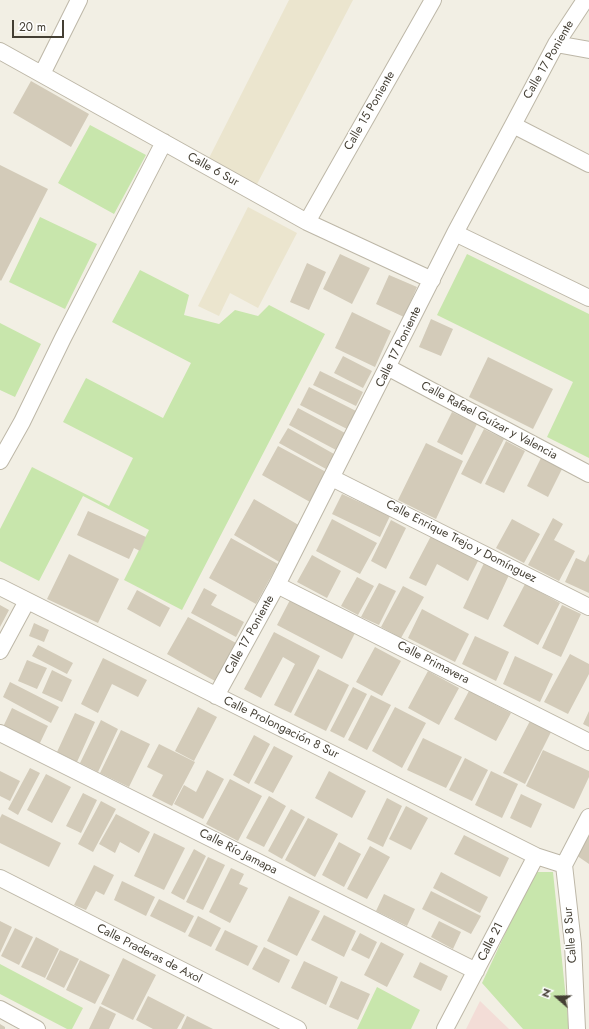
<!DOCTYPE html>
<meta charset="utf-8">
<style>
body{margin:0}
#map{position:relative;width:589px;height:1029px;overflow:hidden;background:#f2efe4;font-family:Jost,sans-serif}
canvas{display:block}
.north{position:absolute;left:537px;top:977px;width:40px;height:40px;-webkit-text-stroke:3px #fff;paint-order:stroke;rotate:290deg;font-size:11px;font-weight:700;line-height:16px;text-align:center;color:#443f34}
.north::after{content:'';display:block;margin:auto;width:14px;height:18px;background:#443f34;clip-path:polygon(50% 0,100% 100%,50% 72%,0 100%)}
.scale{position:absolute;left:12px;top:20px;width:52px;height:18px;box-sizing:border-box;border:2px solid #443f34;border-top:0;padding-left:5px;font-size:12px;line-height:14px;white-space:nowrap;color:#443f34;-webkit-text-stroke:3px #fff;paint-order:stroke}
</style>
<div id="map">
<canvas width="589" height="1029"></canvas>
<div class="north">N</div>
<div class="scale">20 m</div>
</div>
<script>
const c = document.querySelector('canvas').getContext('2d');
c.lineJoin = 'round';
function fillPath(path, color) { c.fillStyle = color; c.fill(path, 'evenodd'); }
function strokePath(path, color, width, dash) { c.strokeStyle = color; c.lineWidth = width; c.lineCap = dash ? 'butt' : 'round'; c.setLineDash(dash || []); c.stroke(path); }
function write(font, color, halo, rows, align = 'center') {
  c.font = font + ' Jost,sans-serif'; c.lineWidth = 3; c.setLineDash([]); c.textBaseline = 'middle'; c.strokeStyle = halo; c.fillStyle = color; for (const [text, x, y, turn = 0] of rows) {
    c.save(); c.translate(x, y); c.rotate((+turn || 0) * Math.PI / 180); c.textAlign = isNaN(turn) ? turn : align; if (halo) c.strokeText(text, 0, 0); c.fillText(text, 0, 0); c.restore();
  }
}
fillPath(new Path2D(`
 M 289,0 L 353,0 L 256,186 L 208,160 Z
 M 248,207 L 297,233 L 258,308 L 230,293 L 219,316 L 198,306 Z`), '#ebe5ce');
fillPath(new Path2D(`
 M 480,1001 L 509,1029 L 466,1029 Z`), '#f3ddd7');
fillPath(new Path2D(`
 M 90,125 L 146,155 L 114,214 L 58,183 Z
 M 40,217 L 97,244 L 65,309 L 9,282 Z
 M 467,254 L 589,314 L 589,458 L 547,437 L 573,382 L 437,315 Z
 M 140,270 L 189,295 L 184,315 L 219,324 L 235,310 L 258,316 L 269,305 L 325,334 L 182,610 L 124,580 L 149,530 L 83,496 L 39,581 L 0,561 L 0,529 L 32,467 L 109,506 L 133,458 L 63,422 L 86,378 L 163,418 L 191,363 L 112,322 Z
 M 0,323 L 41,344 L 15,397 L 0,390 Z
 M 534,872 L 553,872 L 569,1029 L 523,1029 L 482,983 Z
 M 0,964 L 83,1008 L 72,1029 L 67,1029 L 0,994 Z
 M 377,987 L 420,1010 L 411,1029 L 357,1029 Z`), '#c8e6ac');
fillPath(new Path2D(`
 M 31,81 L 89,114 L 71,147 L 13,113 Z
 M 0,165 L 48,189 L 1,281 L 0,280 Z
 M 340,254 L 370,268 L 352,304 L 323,289 Z
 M 307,263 L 326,272 L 309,310 L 290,302 Z
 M 389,275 L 417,287 L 404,317 L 376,304 Z
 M 352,312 L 391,331 L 375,367 L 335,348 Z
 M 431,319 L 453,329 L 441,356 L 419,347 Z
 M 343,356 L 372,371 L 363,388 L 334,373 Z
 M 488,357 L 553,389 L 533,429 L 469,397 Z
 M 320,371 L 363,392 L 356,406 L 313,385 Z
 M 309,387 L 356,411 L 347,429 L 300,405 Z
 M 298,408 L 345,433 L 336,450 L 289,425 Z
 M 452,412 L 477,424 L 462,455 L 437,442 Z
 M 288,428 L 334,454 L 326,469 L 279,443 Z
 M 484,429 L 504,439 L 481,484 L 461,474 Z
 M 506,441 L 525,451 L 504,493 L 485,484 Z
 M 426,443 L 463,461 L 436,519 L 398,500 Z
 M 278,446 L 326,472 L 310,502 L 262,475 Z
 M 541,458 L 562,469 L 548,497 L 527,486 Z
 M 342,494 L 390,516 L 380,537 L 332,514 Z
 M 254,499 L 302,527 L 281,563 L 234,535 Z
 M 88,511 L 146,537 L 140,551 L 134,548 L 129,559 L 77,535 Z
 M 553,518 L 563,524 L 554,540 L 575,551 L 559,581 L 528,565 Z
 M 332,519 L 377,543 L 360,574 L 316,551 Z
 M 512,519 L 540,534 L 524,563 L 496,548 Z
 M 391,520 L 406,528 L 386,569 L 371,561 Z
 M 431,536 L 478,561 L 468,581 L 437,564 L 426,586 L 409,578 Z
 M 231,538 L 278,564 L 256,604 L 209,578 Z
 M 69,554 L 119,579 L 98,623 L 47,599 Z
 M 589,554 L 589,593 L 565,582 L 576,558 L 585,562 Z
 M 312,555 L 341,571 L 327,598 L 297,582 Z
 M 484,563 L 509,575 L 488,620 L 463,608 Z
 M 357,577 L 374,586 L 358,615 L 341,606 Z
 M 379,583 L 396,591 L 379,625 L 361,617 Z
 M 525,584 L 560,603 L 538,645 L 503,626 Z
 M 403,586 L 424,597 L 401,638 L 381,627 Z
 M 204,588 L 217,595 L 211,605 L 244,622 L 236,637 L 191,613 Z
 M 137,590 L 170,608 L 160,627 L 127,609 Z
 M 290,600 L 355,633 L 342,659 L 277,625 Z
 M 0,605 L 9,610 L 0,627 Z
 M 562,605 L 581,614 L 561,657 L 542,648 Z
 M 422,609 L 469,634 L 455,662 L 408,638 Z
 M 188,617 L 236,643 L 215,681 L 167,654 Z
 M 34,623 L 49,630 L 44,642 L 29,636 Z
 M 274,632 L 320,656 L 291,713 L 274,705 L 295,664 L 283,657 L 261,698 L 244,689 Z
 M 475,636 L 509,652 L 496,681 L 462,664 Z
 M 38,645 L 73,663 L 67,674 L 32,656 Z
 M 375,647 L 401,661 L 382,696 L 356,682 Z
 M 570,654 L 589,664 L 589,674 L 568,714 L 544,702 Z
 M 515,656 L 553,674 L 540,702 L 503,684 Z
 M 103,658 L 147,680 L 138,697 L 112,684 L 98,713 L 81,704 Z
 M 27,660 L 47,668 L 37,689 L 18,681 Z
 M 318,669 L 349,685 L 326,731 L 294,715 Z
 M 52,670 L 72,680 L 62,702 L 42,693 Z
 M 428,671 L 459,688 L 439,725 L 408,708 Z
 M 10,682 L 59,707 L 51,723 L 3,697 Z
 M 353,687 L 367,694 L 344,738 L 330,731 Z
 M 469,691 L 511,713 L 496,741 L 454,719 Z
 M 371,695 L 391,705 L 367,750 L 348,740 Z
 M 198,707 L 217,717 L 194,761 L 175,751 Z
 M 395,707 L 426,723 L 402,768 L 372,751 Z
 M 12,708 L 48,726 L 39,745 L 3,727 Z
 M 589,711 L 589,727 L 583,724 Z
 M 75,713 L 95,722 L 77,762 L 57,752 Z
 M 531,719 L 552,730 L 525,784 L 503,773 Z
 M 101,720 L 118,729 L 98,772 L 80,763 Z
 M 121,730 L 150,744 L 129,787 L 100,773 Z
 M 254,735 L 270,744 L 249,784 L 233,775 Z
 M 423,738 L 462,757 L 446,788 L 407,770 Z
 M 159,744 L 195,762 L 172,806 L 152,796 L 163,775 L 147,767 Z
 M 274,746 L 293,756 L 273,793 L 254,783 Z
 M 543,750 L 589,771 L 589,777 L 574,809 L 526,786 Z
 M 465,758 L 488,770 L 472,801 L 449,790 Z
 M 30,768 L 40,773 L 18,815 L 8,809 Z
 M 207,770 L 224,779 L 203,819 L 174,804 L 184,785 L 196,792 Z
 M 0,771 L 20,781 L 10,801 L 0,796 Z
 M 329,771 L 366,791 L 352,818 L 315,798 Z
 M 491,771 L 518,784 L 502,818 L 475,805 Z
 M 46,774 L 71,787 L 52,823 L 27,810 Z
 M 230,779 L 262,796 L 238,841 L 206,824 Z
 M 83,793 L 97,800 L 81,833 L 66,826 Z
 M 521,794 L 542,804 L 531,828 L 510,818 Z
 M 269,796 L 286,806 L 264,847 L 246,838 Z
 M 387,798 L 402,806 L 383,847 L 367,839 Z
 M 101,801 L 116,809 L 93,852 L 78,844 Z
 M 406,806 L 428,818 L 411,850 L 389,839 Z
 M 291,809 L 305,817 L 282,859 L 268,851 Z
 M 2,814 L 61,843 L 49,867 L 0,843 L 0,818 Z
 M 116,814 L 150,832 L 139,853 L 120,842 L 115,853 L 99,844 Z
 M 308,818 L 338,834 L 315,877 L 285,860 Z
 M 589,828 L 589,864 L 573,853 Z
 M 154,833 L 185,848 L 164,890 L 134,876 Z
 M 464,835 L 509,858 L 500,877 L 454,854 Z
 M 339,842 L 361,854 L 344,887 L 322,875 Z
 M 370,846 L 390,857 L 367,899 L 347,889 Z
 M 194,849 L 206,856 L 184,900 L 171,893 Z
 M 208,857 L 225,865 L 203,910 L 186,902 Z
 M 94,865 L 114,875 L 104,895 L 96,891 L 86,910 L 74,905 Z
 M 231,868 L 244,874 L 239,884 L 248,888 L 230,923 L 209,912 Z
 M 441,872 L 488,897 L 480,913 L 433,888 Z
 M 122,881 L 155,897 L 146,916 L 114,900 Z
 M 431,891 L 481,916 L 471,934 L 422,909 Z
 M 384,894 L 415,909 L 407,926 L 376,911 Z
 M 289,896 L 320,911 L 297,956 L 267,941 Z
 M 159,899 L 194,916 L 185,933 L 150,916 Z
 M 324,915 L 356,931 L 344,957 L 311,940 Z
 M 198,916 L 221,928 L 211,947 L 188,936 Z
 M 0,921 L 12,927 L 0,953 Z
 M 439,921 L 461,932 L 453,949 L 431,937 Z
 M 15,928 L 33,937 L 19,965 L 1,956 Z
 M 225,930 L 258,946 L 248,966 L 215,950 Z
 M 360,933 L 377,942 L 369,959 L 351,950 Z
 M 36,937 L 59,949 L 45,978 L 21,967 Z
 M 381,942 L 404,954 L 387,987 L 364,975 Z
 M 264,947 L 290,960 L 279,983 L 252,969 Z
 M 60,950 L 79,959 L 64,988 L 46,979 Z
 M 123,958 L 156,975 L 133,1020 L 101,1004 Z
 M 80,960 L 110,975 L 95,1004 L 66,990 Z
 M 304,961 L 338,977 L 326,1005 L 291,988 Z
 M 420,962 L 448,976 L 441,991 L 413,977 Z
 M 341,981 L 370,994 L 358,1020 L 329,1007 Z
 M 148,996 L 185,1015 L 177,1029 L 153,1029 L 136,1020 Z
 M 100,1006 L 116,1014 L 109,1029 L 89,1029 Z
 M 187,1016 L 213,1029 L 181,1029 Z
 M 0,1024 L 5,1027 L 5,1029 L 0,1029 Z`), '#d3cbb9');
const minor = new Path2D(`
 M 556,44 L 589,50
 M 0,51 L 307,222 L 432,280
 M 42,74 L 79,0
 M 513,125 L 589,164
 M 307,222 L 433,0
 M 455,233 L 589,298
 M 389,368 L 589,474
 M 0,461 L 22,422 L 63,338 L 164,142
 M 332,478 L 589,607
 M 277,585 L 589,742
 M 0,587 L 536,856 L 564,865
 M 0,651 L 27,601
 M 216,696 L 277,585 L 455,233 L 513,125 L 556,44 L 585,0
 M 0,733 L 476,971
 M 564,865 L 573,944 L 577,1029
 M 564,865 L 589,817
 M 0,878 L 298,1029
 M 0,1009 L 37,1029
 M 445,1029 L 536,856`);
strokePath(minor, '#bdb7a7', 18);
strokePath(minor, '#fff', 16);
write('12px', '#443f34', '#fff', [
 ["Calle 17 Poniente",549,60,-60],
 ["Calle 15 Poniente",370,111,-60],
 ["Calle 6 Sur",213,170,29],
 ["Calle 17 Poniente",399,347,-64],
 ["Calle Rafael Guízar y Valencia",489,421,28],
 ["Calle Enrique Trejo y Domínguez",461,542,27],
 ["Calle 17 Poniente",250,635,-61],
 ["Calle Primavera",433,663,27],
 ["Calle Prolongación 8 Sur",281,728,26],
 ["Calle Río Jamapa",238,852,27],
 ["Calle 8 Sur",571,935,-95],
 ["Calle 21",491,942,-63],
 ["Calle Praderas de Axol",149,954,27]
]);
</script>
